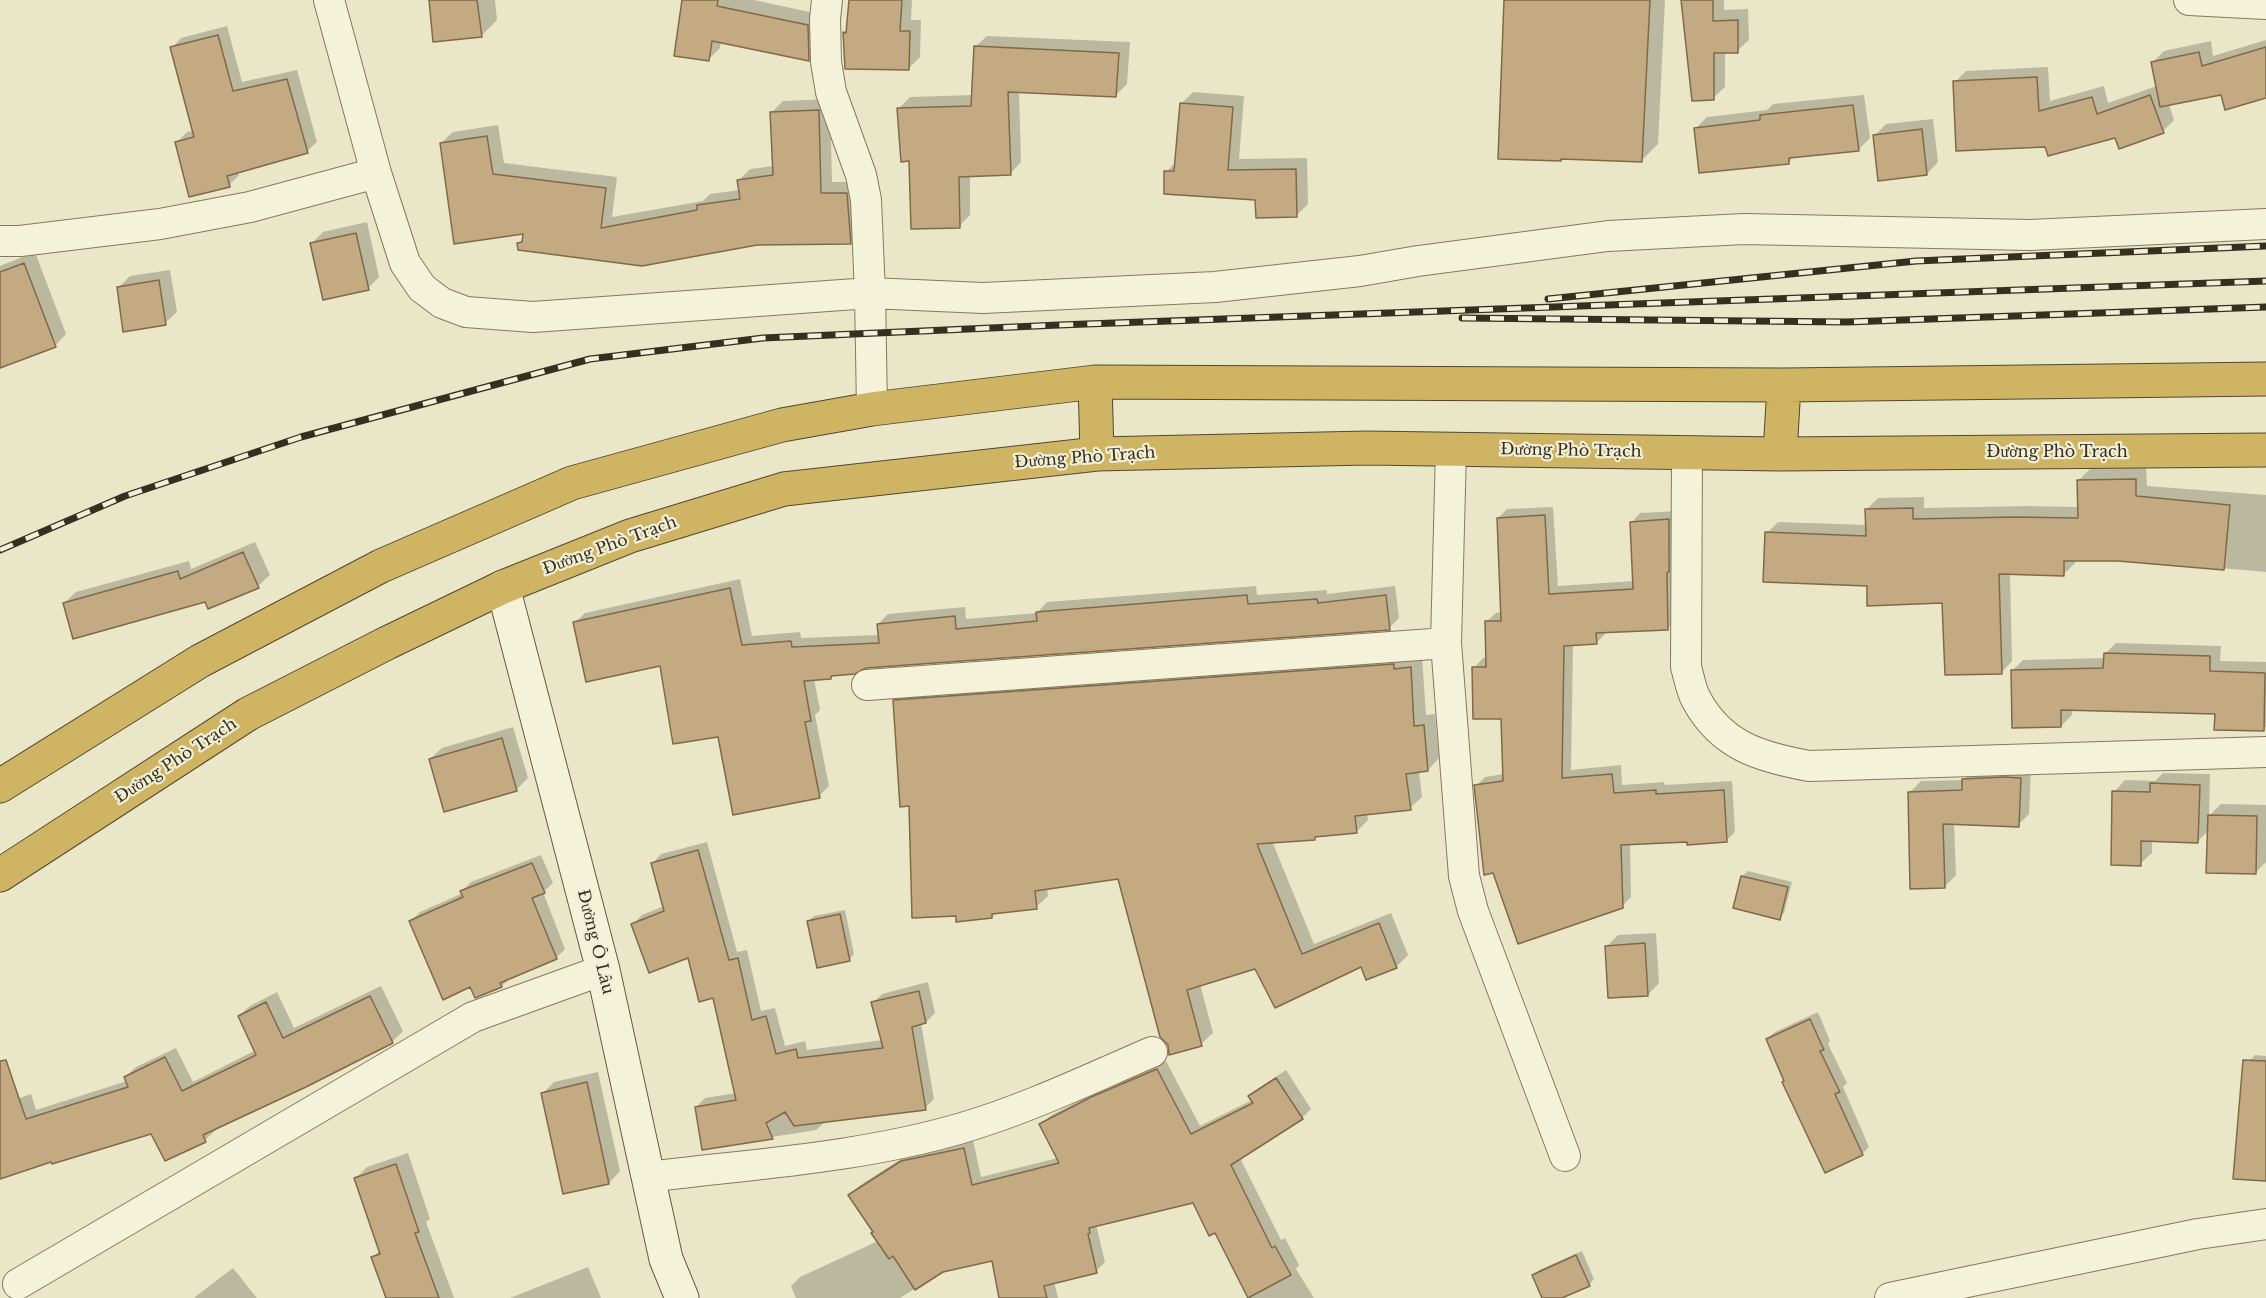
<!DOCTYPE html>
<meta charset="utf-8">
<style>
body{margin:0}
canvas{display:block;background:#eae6c8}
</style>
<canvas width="2266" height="1298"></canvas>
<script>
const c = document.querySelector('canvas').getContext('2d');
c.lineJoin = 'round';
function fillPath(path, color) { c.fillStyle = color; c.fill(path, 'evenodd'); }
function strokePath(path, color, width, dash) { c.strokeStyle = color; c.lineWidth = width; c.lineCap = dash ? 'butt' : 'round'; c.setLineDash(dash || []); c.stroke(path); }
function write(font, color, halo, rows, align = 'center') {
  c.font = font + ' "Libre Baskerville",serif'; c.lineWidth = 4.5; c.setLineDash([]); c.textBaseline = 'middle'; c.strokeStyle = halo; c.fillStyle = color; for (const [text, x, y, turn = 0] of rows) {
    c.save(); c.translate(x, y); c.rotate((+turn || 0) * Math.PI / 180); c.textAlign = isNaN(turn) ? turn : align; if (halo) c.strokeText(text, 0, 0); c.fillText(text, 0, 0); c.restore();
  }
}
fillPath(new Path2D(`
 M 430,0 L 495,0 L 497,20 L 481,36 Z
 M 684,0 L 754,0 L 819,14 L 820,48 L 808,60 L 721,41 L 720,48 L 708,60 Z
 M 850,0 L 912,0 L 911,20 L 921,20 L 920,57 L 908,69 L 844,33 L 848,29 Z
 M 1505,0 L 1665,0 L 1658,144 L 1641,161 Z
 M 1683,0 L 1724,0 L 1724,10 L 1748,9 L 1749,40 L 1737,51 L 1725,51 L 1725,87 L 1713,98 Z
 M 227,26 L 242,82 L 297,70 L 317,142 L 307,151 L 238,171 L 239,175 L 229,185 L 177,142 L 187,132 L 193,131 L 172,48 L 181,38 Z
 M 987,36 L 1130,42 L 1127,84 L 1116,95 L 1019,91 L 1021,162 L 1010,174 L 970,175 L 970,215 L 959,226 L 910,159 L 898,109 L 910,97 L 973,95 L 975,47 Z
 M 2266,40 L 2266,96 L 2222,93 L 2169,104 L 2174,120 L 2163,131 L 2046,146 L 1955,82 L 1966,71 L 2048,67 L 2050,101 L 2104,86 L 2108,103 L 2157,86 L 2152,63 L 2164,51 L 2211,41 L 2213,56 Z
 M 1193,92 L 1244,96 L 1239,159 L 1307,158 L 1308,204 L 1296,216 L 1257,199 L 1166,172 L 1177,161 L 1181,104 Z
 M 1864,95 L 1870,138 L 1858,150 L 1794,156 L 1789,162 L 1696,128 L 1707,117 L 1767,110 L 1773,104 Z
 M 830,99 L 832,182 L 858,182 L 861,231 L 850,242 L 519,243 L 524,238 L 525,232 L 441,143 L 453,132 L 498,125 L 504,163 L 617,177 L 612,217 L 703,201 L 710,194 L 740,190 L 738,181 L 750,169 L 774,166 L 772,112 L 783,101 Z
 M 1933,119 L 1938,162 L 1927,174 L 1874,136 L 1886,124 Z
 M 367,222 L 379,277 L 368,288 L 312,243 L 323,232 Z
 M 35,252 L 66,334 L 55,346 L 0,366 L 0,266 Z
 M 170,270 L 177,312 L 165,323 L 118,288 L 130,276 Z
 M 2146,468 L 2147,486 L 2266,495 L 2266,572 L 2118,559 L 2075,560 L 2075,563 L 2063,575 L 2010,573 L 2012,661 L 2001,673 L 1944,601 L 1868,584 L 1767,533 L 1778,522 L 1867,525 L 1866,510 L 1878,498 L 1924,497 L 1924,508 L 2027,506 L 2079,507 L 2079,480 L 2090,469 Z
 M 1553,507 L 1558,586 L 1634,581 L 1631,523 L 1640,513 L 1678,511 L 1676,620 L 1667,629 L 1605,631 L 1605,634 L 1596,643 L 1573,644 L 1571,770 L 1621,765 L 1622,785 L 1664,782 L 1665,785 L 1732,781 L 1735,832 L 1726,841 L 1688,840 L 1630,843 L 1631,897 L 1622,906 L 1476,786 L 1485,777 L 1504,774 L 1502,718 L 1474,668 L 1483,658 L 1488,658 L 1486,622 L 1496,613 L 1502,612 L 1498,518 L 1507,509 Z
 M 255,542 L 270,575 L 258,586 L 206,601 L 64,603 L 76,592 L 189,561 L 191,569 Z
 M 740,579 L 752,636 L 800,632 L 801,638 L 879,635 L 878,624 L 888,614 L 965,607 L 966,619 L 1037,613 L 1047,602 L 1256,586 L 1257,595 L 1327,590 L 1327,594 L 1395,586 L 1399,618 L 1389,628 L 865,666 L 835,674 L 831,678 L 814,679 L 820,710 L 815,715 L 829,786 L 819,796 L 719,736 L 661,665 L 575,623 L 585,613 Z
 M 2116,643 L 2221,646 L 2220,661 L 2266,662 L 2266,727 L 2263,730 L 2216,713 L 2072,709 L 2072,715 L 2061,726 L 2012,671 L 2023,660 L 2105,658 L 2105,654 Z
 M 1422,656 L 1426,715 L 1435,714 L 1439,758 L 1428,770 L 1419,771 L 1422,797 L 1410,808 L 1367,814 L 1368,820 L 1356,832 L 1318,835 L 1314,839 L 1272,841 L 1314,944 L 1391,913 L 1408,955 L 1396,967 L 1362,965 L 1256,967 L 1200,984 L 1213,1033 L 1201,1044 L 1119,877 L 1047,888 L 1048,896 L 1036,907 L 997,912 L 992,917 L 957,915 L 910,805 L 895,701 L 907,689 Z
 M 513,727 L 528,778 L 517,789 L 445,810 L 430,759 L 442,748 Z
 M 2031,767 L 2029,814 L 2018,825 L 1954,823 L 1956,875 L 1944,887 L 1909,793 L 1921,781 L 1963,780 L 1975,768 Z
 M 2163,773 L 2210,774 L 2209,816 L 2221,804 L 2266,805 L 2266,862 L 2255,873 L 2209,830 L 2197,842 L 2152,840 L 2152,853 L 2140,864 L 2114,792 L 2125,780 L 2155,781 Z
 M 707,842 L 737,952 L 747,950 L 761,1011 L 775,1008 L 785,1046 L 805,1041 L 807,1050 L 883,1040 L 873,1003 L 882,994 L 928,982 L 935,1013 L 926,1022 L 921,1023 L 934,1099 L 925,1108 L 826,1121 L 816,1130 L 703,1148 L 696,1107 L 705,1098 L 736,1093 L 714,996 L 689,956 L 633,924 L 642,915 L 664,906 L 652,864 L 661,854 Z
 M 541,855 L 553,883 L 543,892 L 565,949 L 556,958 L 511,977 L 502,986 L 476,996 L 471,985 L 411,921 L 420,912 L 463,893 L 462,891 L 471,882 Z
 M 1748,871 L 1792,882 L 1784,913 L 1779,918 L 1742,876 Z
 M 845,910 L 854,954 L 849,960 L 808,921 L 814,916 Z
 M 1656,933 L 1659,983 L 1648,995 L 1606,947 L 1618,935 Z
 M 381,986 L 403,1031 L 393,1041 L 305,1086 L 215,1128 L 216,1130 L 205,1140 L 165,1160 L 152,1132 L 52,1160 L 0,1177 L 0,1105 L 31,1094 L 36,1110 L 127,1081 L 125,1077 L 136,1067 L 176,1048 L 193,1082 L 256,1050 L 239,1016 L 250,1006 L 277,992 L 294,1028 Z
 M 1818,1012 L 1830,1041 L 1828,1044 L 1847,1083 L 1843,1087 L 1869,1147 L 1862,1154 L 1786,1081 L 1767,1039 L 1775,1032 Z
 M 2255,1055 L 2266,1056 L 2266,1180 L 2244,1067 Z
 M 1166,1061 L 1200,1126 L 1252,1100 L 1250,1097 L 1259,1088 L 1286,1070 L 1311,1109 L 1302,1118 L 1240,1158 L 1281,1240 L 1285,1238 L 1299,1265 L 1296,1269 L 1314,1298 L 1250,1298 L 1215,1231 L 1194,1201 L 1096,1225 L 1105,1262 L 1096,1271 L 1054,1282 L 1058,1298 L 1001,1298 L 993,1260 L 942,1271 L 900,1298 L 796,1298 L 791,1286 L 800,1277 L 878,1241 L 850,1196 L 859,1186 L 912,1152 L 973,1140 L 981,1177 L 1058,1158 L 1041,1125 L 1050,1116 L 1102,1089 Z
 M 598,1072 L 620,1171 L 609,1183 L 542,1094 L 554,1082 Z
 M 408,1153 L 430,1219 L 426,1222 L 454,1298 L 388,1298 L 373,1257 L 380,1250 L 356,1178 L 367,1167 Z
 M 1582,1251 L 1594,1279 L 1589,1285 L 1558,1298 L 1544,1298 L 1534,1275 L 1539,1270 Z
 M 588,1267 L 601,1298 L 510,1298 Z
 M 233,1268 L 257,1298 L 194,1298 L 195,1297 Z`), '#0003');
const building = new Path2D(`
 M 429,0 L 477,0 L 482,37 L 433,42 Z
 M 682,0 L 718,0 L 717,6 L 808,25 L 809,61 L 712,41 L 709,61 L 674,56 Z
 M 849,0 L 902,0 L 900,31 L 910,31 L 909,70 L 845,69 L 843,32 L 846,33 Z
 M 1504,0 L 1650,0 L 1642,162 L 1561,159 L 1561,161 L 1498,159 Z
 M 1681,0 L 1713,0 L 1713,21 L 1738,20 L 1738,53 L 1714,53 L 1714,100 L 1692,101 Z
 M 218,35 L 233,91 L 287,79 L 308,153 L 227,176 L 230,187 L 189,197 L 175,142 L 194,137 L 170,47 Z
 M 974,46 L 1119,53 L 1116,97 L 1008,92 L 1011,175 L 959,177 L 960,228 L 911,229 L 909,161 L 901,162 L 897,108 L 971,106 Z
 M 2266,47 L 2266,98 L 2225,110 L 2221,95 L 2160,107 L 2151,62 L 2199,52 L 2202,66 Z
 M 2037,77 L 2039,111 L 2092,97 L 2097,114 L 2150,95 L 2164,133 L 2119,149 L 2115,138 L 2048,156 L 2045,147 L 1956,151 L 1953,81 Z
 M 1180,103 L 1233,107 L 1228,170 L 1296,169 L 1297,217 L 1256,218 L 1255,200 L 1164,194 L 1164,171 L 1174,171 Z
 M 1853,105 L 1859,151 L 1789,158 L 1789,164 L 1699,173 L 1694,128 L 1760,120 L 1760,115 Z
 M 819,110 L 821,193 L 847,193 L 851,244 L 757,245 L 642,266 L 518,250 L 517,243 L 522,242 L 523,234 L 454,244 L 440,143 L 487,136 L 493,174 L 606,188 L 601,228 L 697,210 L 697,205 L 740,199 L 737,180 L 773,175 L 770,112 Z
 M 1922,129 L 1927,175 L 1878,181 L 1873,135 Z
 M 356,233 L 369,290 L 323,300 L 310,243 Z
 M 24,263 L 56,347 L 0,368 L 0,272 Z
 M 159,280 L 166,325 L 123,332 L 117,287 Z
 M 2136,479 L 2136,496 L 2230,505 L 2224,570 L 2118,561 L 2064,561 L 2064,576 L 1999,574 L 2002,674 L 1945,675 L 1942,603 L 1867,606 L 1867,586 L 1763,582 L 1765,532 L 1866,536 L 1865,509 L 1913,508 L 1913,519 L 2015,517 L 2078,518 L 2077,480 Z
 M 1545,515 L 1549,594 L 1633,589 L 1630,522 L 1669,519 L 1669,572 L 1667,573 L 1668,630 L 1596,633 L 1597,644 L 1564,646 L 1562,778 L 1612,774 L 1614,793 L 1656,790 L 1656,794 L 1724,790 L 1727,842 L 1687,845 L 1687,842 L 1621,845 L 1623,908 L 1518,944 L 1493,873 L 1484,875 L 1474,785 L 1503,781 L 1501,719 L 1473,719 L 1472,667 L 1486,667 L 1485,621 L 1501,621 L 1497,518 Z
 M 243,552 L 259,588 L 208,609 L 205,602 L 73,639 L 63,603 L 178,571 L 180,579 Z
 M 730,588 L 742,645 L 791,641 L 792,647 L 879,643 L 877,624 L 955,616 L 956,629 L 1037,621 L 1036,612 L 1247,595 L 1248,604 L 1317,599 L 1318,603 L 1386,595 L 1390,630 L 866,668 L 855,674 L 831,676 L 831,679 L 804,681 L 811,721 L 805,722 L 820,798 L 733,815 L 718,737 L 673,744 L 660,666 L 586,682 L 573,622 Z
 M 2104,653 L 2210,656 L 2210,671 L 2265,673 L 2264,731 L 2214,730 L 2215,714 L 2061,710 L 2061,727 L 2012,728 L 2011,670 L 2103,668 Z
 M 1394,664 L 1394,669 L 1411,667 L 1414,726 L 1424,725 L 1428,771 L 1406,774 L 1411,810 L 1355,816 L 1357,833 L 1315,837 L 1315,840 L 1257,844 L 1302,954 L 1379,923 L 1397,968 L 1366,980 L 1361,967 L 1275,1008 L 1255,969 L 1187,990 L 1202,1046 L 1169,1055 L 1168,1045 L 1160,1037 L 1118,879 L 1035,891 L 1037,909 L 992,914 L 992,918 L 956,922 L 956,916 L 912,918 L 909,806 L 900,807 L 893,700 Z
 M 502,738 L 517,791 L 444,812 L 429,759 Z
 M 2003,777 L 2021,778 L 2019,827 L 1943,824 L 1945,888 L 1910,889 L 1908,792 L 1962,790 L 1962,779 Z
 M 2150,783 L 2200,785 L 2198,843 L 2141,841 L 2141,866 L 2111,865 L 2112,791 L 2150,792 Z
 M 2208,815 L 2257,816 L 2256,874 L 2206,873 Z
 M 698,850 L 729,960 L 738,958 L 752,1020 L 766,1016 L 776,1054 L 796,1049 L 798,1058 L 883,1048 L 871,1002 L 919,991 L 926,1023 L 912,1027 L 926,1110 L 794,1126 L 785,1112 L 766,1123 L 773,1139 L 702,1150 L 695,1107 L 736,1100 L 713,998 L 699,1002 L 688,958 L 649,973 L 631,924 L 664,911 L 651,863 Z
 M 532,863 L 545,893 L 532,898 L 557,959 L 500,983 L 502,987 L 475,998 L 470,987 L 443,1000 L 409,921 L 463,897 L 460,891 Z
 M 1741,876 L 1788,887 L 1780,920 L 1733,908 Z
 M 840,914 L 850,961 L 817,968 L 807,921 Z
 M 1645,943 L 1648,996 L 1608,998 L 1605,946 Z
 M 370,996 L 393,1043 L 306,1087 L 203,1135 L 206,1142 L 165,1161 L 151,1134 L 52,1164 L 51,1162 L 0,1179 L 0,1061 L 6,1060 L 26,1119 L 128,1087 L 124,1077 L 165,1057 L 182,1091 L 256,1055 L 238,1016 L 266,1002 L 283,1038 Z
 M 1810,1019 L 1824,1050 L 1820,1051 L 1840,1092 L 1835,1094 L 1863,1155 L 1825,1173 L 1782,1082 L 1784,1081 L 1766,1039 Z
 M 2243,1060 L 2266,1061 L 2266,1181 L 2233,1179 Z
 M 1157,1069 L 1191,1134 L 1253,1103 L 1248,1096 L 1276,1078 L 1303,1119 L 1231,1165 L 1272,1248 L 1275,1246 L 1291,1275 L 1248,1298 L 1215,1233 L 1209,1236 L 1193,1203 L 1089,1228 L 1090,1233 L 1088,1234 L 1097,1273 L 1044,1286 L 1047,1298 L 999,1298 L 992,1261 L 943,1272 L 915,1290 L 893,1256 L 889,1259 L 871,1233 L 873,1232 L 848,1195 L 901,1161 L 964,1148 L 972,1185 L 1059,1163 L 1039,1124 L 1091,1097 Z
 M 587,1082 L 609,1184 L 563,1194 L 541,1093 Z
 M 396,1164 L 419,1232 L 415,1233 L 439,1298 L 386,1298 L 371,1257 L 380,1254 L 354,1178 Z
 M 1576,1255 L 1590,1286 L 1562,1298 L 1542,1298 L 1532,1275 Z`);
fillPath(building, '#c3aa82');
strokePath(building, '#806947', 1.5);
const street = new Path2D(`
 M 329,0 L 376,173 L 405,263 L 422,288 L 442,303 L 466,312 L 533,317 L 870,293 L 983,298 L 1215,287 L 1360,271 L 1418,261 L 1608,236 L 1744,229 L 2030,235 L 2266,224
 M 827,0 L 825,19 L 826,62 L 831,92 L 861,175 L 866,200 L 870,293 L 872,409
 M 2189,0 L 2266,4
 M 0,241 L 20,241 L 160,224 L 250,207 L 376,173
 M 1451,449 L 1446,643 L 1464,876 L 1473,911 L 1565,1156
 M 1687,452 L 1686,667 C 1689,677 1691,690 1696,699 C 1721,746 1760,757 1809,766 L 2266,752
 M 867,685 L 1446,643
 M 648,1177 C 752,1164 860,1158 962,1128 C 1027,1109 1089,1079 1152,1052
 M 18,1284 L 473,1017 L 603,970
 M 1890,1298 L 2198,1234 L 2266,1224`);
const secondary = new Path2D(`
 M 503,587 L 603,970 L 666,1259 L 682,1298`);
const highway = new Path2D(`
 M 1095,382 L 1097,454
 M 1780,454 L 1784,385
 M 0,786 L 200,661 L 381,566 L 572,483 L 782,425 L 872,409 L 1095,382 L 1784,385 L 2266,379
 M 0,875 L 248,714 L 387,643 L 503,587 L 630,536 L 784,489 L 1097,454 L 1367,448 L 1780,454 L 2266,450`);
strokePath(street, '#84795f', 32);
strokePath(secondary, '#655b42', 35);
strokePath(highway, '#524733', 35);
strokePath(street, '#f5f2da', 30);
strokePath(secondary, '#f5f2da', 33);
strokePath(highway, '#cfb463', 33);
const rail = new Path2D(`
 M 1548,299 L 1916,261 L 2266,246
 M 1462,318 L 1847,322 L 2266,307
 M 0,550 L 125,496 L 301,437 L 590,359 L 763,338 L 1059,325 L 2266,281`);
strokePath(rail, '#362f21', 7);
strokePath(rail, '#f2efd7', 4.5, [14]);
write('16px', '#362f21', '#f2efd7', [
 ["Đường Phò Trạch",1571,451,1],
 ["Đường Phò Trạch",2057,452],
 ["Đường Phò Trạch",1085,458,-4],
 ["Đường Phò Trạch",610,546,-20],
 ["Đường Phò Trạch",176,761,-33],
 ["Đường Ô Lâu",595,942,76]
]);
</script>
